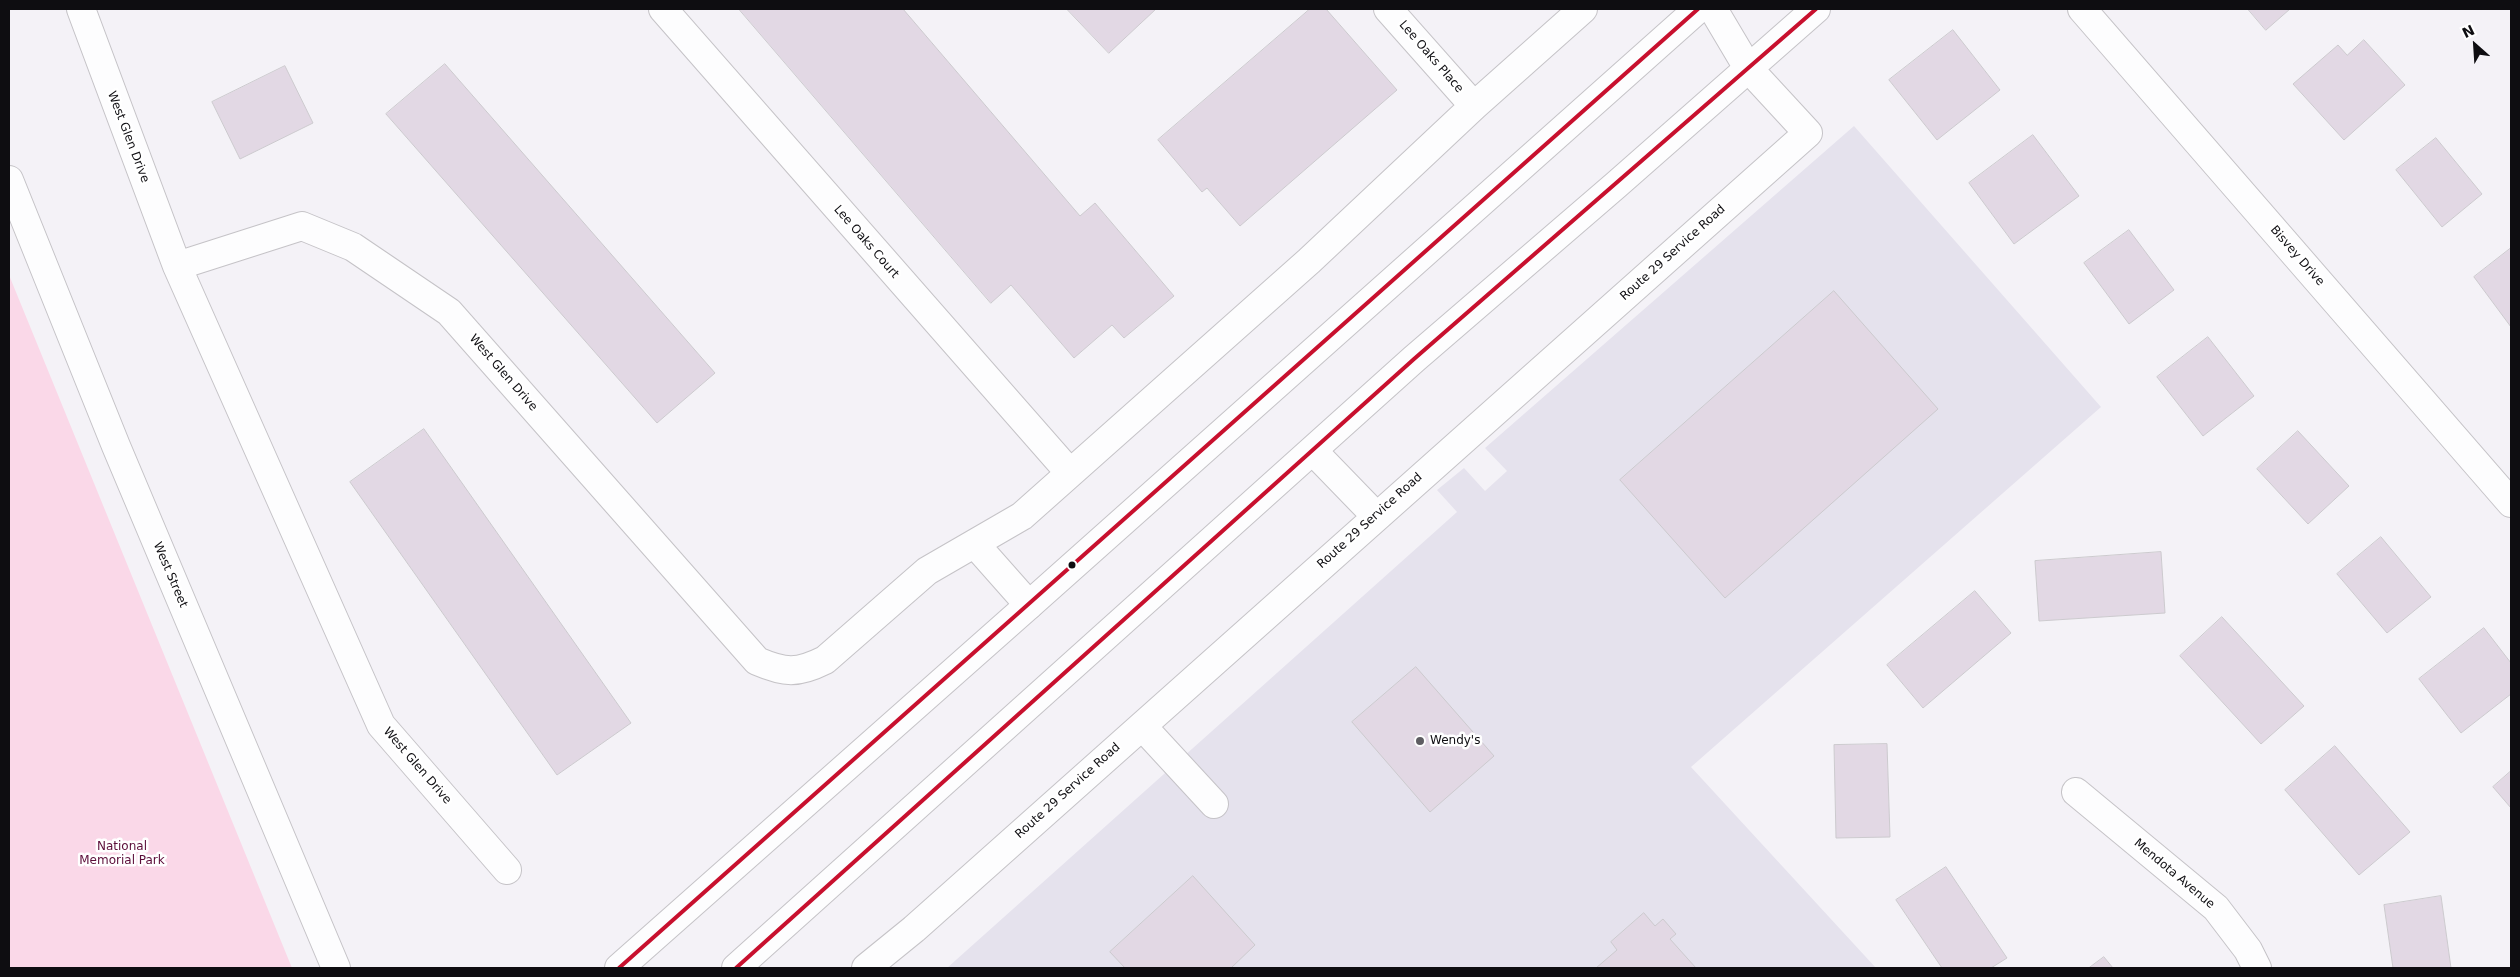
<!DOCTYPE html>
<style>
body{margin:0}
#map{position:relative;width:2520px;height:977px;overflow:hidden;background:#f4f2f7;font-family:"DejaVu Sans",sans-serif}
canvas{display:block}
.frame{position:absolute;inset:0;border:10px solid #0e0d11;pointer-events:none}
.north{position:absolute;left:2450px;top:20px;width:50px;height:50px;-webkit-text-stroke:4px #fff;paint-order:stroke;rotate:334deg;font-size:14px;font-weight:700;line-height:20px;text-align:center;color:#0e0d11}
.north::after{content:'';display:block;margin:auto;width:18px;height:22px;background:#0e0d11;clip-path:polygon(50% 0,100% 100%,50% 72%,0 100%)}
</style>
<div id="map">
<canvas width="2520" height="977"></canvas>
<div class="frame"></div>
<div class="north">N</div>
</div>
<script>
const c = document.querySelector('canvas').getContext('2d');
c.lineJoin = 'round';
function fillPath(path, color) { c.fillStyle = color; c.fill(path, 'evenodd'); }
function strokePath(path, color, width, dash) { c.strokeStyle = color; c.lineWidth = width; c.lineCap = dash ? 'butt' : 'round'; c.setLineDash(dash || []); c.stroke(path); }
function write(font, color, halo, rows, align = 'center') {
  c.font = font + ' "DejaVu Sans",sans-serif'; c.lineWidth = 5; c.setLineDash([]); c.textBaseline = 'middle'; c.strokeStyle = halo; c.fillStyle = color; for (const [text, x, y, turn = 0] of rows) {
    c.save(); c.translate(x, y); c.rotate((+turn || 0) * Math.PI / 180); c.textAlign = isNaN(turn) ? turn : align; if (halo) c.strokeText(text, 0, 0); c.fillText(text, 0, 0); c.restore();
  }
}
fillPath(new Path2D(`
 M 1854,126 L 2101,407 L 1691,767 L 1876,968 L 947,968 L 1457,512 L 1437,490 L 1464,468 L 1485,491 L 1507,471 L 1485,448 Z`), '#e5e2ed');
fillPath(new Path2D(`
 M 9,275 L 292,968 L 9,968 Z`), '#fad8e8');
const building = new Path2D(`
 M 739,9 L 903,9 L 1080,216 L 1095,203 L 1174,296 L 1124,338 L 1112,325 L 1074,358 L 1011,285 L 991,303 Z
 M 1067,9 L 1156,9 L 1109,53 Z
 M 1310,9 L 1326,9 L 1397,90 L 1240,226 L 1207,188 L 1202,192 L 1158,140 Z
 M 2248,9 L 2290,9 L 2266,30 Z
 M 1953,30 L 2000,90 L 1937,140 L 1889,80 Z
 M 2364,40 L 2405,85 L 2344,140 L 2293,84 L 2338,45 L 2347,55 Z
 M 445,64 L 715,373 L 657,423 L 386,114 Z
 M 285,66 L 313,123 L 240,159 L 212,102 Z
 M 2033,135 L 2079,196 L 2014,244 L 1969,183 Z
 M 2436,138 L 2482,194 L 2442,227 L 2396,170 Z
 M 2129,230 L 2174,290 L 2129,324 L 2084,263 Z
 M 2511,248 L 2511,327 L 2474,277 Z
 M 1834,291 L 1938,409 L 1725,598 L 1620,480 Z
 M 2208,337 L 2254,396 L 2203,436 L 2157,377 Z
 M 424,429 L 631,723 L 557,775 L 350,482 Z
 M 2298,431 L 2349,486 L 2308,524 L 2257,469 Z
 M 2381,537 L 2431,597 L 2387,633 L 2337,574 Z
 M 2161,552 L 2165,613 L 2039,621 L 2035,561 Z
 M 1975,591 L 2011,633 L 1923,708 L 1887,665 Z
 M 2222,617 L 2304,706 L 2261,744 L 2180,656 Z
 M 2484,628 L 2511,663 L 2511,694 L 2461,733 L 2419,679 Z
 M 1416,667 L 1494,756 L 1430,812 L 1352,722 Z
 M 1887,744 L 1890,837 L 1836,838 L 1834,745 Z
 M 2335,746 L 2410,832 L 2359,875 L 2285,790 Z
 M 2511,771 L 2511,808 L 2493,787 Z
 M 1946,867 L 2007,958 L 1991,968 L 1942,968 L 1896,900 Z
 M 1193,876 L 1255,945 L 1231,968 L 1125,968 L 1110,952 Z
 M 2441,896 L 2451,968 L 2393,968 L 2384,905 Z
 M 1644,913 L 1655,926 L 1663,919 L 1676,934 L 1670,939 L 1696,968 L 1596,968 L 1617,950 L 1611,942 Z
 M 2104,957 L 2113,968 L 2089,968 Z`);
fillPath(building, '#e2d8e4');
strokePath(building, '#cccace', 1);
const minor = new Path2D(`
 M 81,9 L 177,266 L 381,725 L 507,870
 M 663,9 L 1070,473
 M 1388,9 L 1474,106
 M 2082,9 L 2511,503
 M 177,266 L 302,226 L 353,247 L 449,312 L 757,661 C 785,673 797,674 825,660 L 927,571 L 1022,516 L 1309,261 L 1474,106 L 1583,9
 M 1313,451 L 1376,516
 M 975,544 L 1029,605
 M 1142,726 L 1214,804
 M 2076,792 L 2216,908 L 2248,950 L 2257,968
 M 866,968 L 914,929 L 1808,133 L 1748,68 L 1713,9`);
const major = new Path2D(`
 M 9,180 L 116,446 L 336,968
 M 619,968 L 1029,605 L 1698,9
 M 736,968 L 1414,359 L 1616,185 L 1816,9`);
strokePath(minor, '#c5c3c7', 30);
strokePath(major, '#c5c3c7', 30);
strokePath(minor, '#fdfdfe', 28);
strokePath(major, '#fdfdfe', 28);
strokePath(new Path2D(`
 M 619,968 L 1698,9
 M 736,968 L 1414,359 L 1816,9`), '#c8102e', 4);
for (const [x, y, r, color] of [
 [1072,565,4.5,"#0e0d11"],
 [1420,741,5,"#5e5d62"]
]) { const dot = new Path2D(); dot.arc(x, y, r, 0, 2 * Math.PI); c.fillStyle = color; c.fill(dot); strokePath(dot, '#fff', 2); }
write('12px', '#0e0d11', '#fff', [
 ["Lee Oaks Place",1431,57,49],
 ["West Glen Drive",128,137,69],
 ["Lee Oaks Court",866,242,49],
 ["Route 29 Service Road",1673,253,-42],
 ["Bisvey Drive",2297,256,49],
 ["West Glen Drive",503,373,49],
 ["Route 29 Service Road",1370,521,-42],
 ["West Street",170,575,67],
 ["West Glen Drive",417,766,49],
 ["Route 29 Service Road",1068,791,-42],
 ["Mendota Avenue",2174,874,40]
]);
write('12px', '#0e0d11', '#fff', [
 ["Wendy's",1430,741]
], 'left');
write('12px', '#5b0d39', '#fff', [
 ["National",122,847],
 ["Memorial Park",122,861]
]);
</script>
